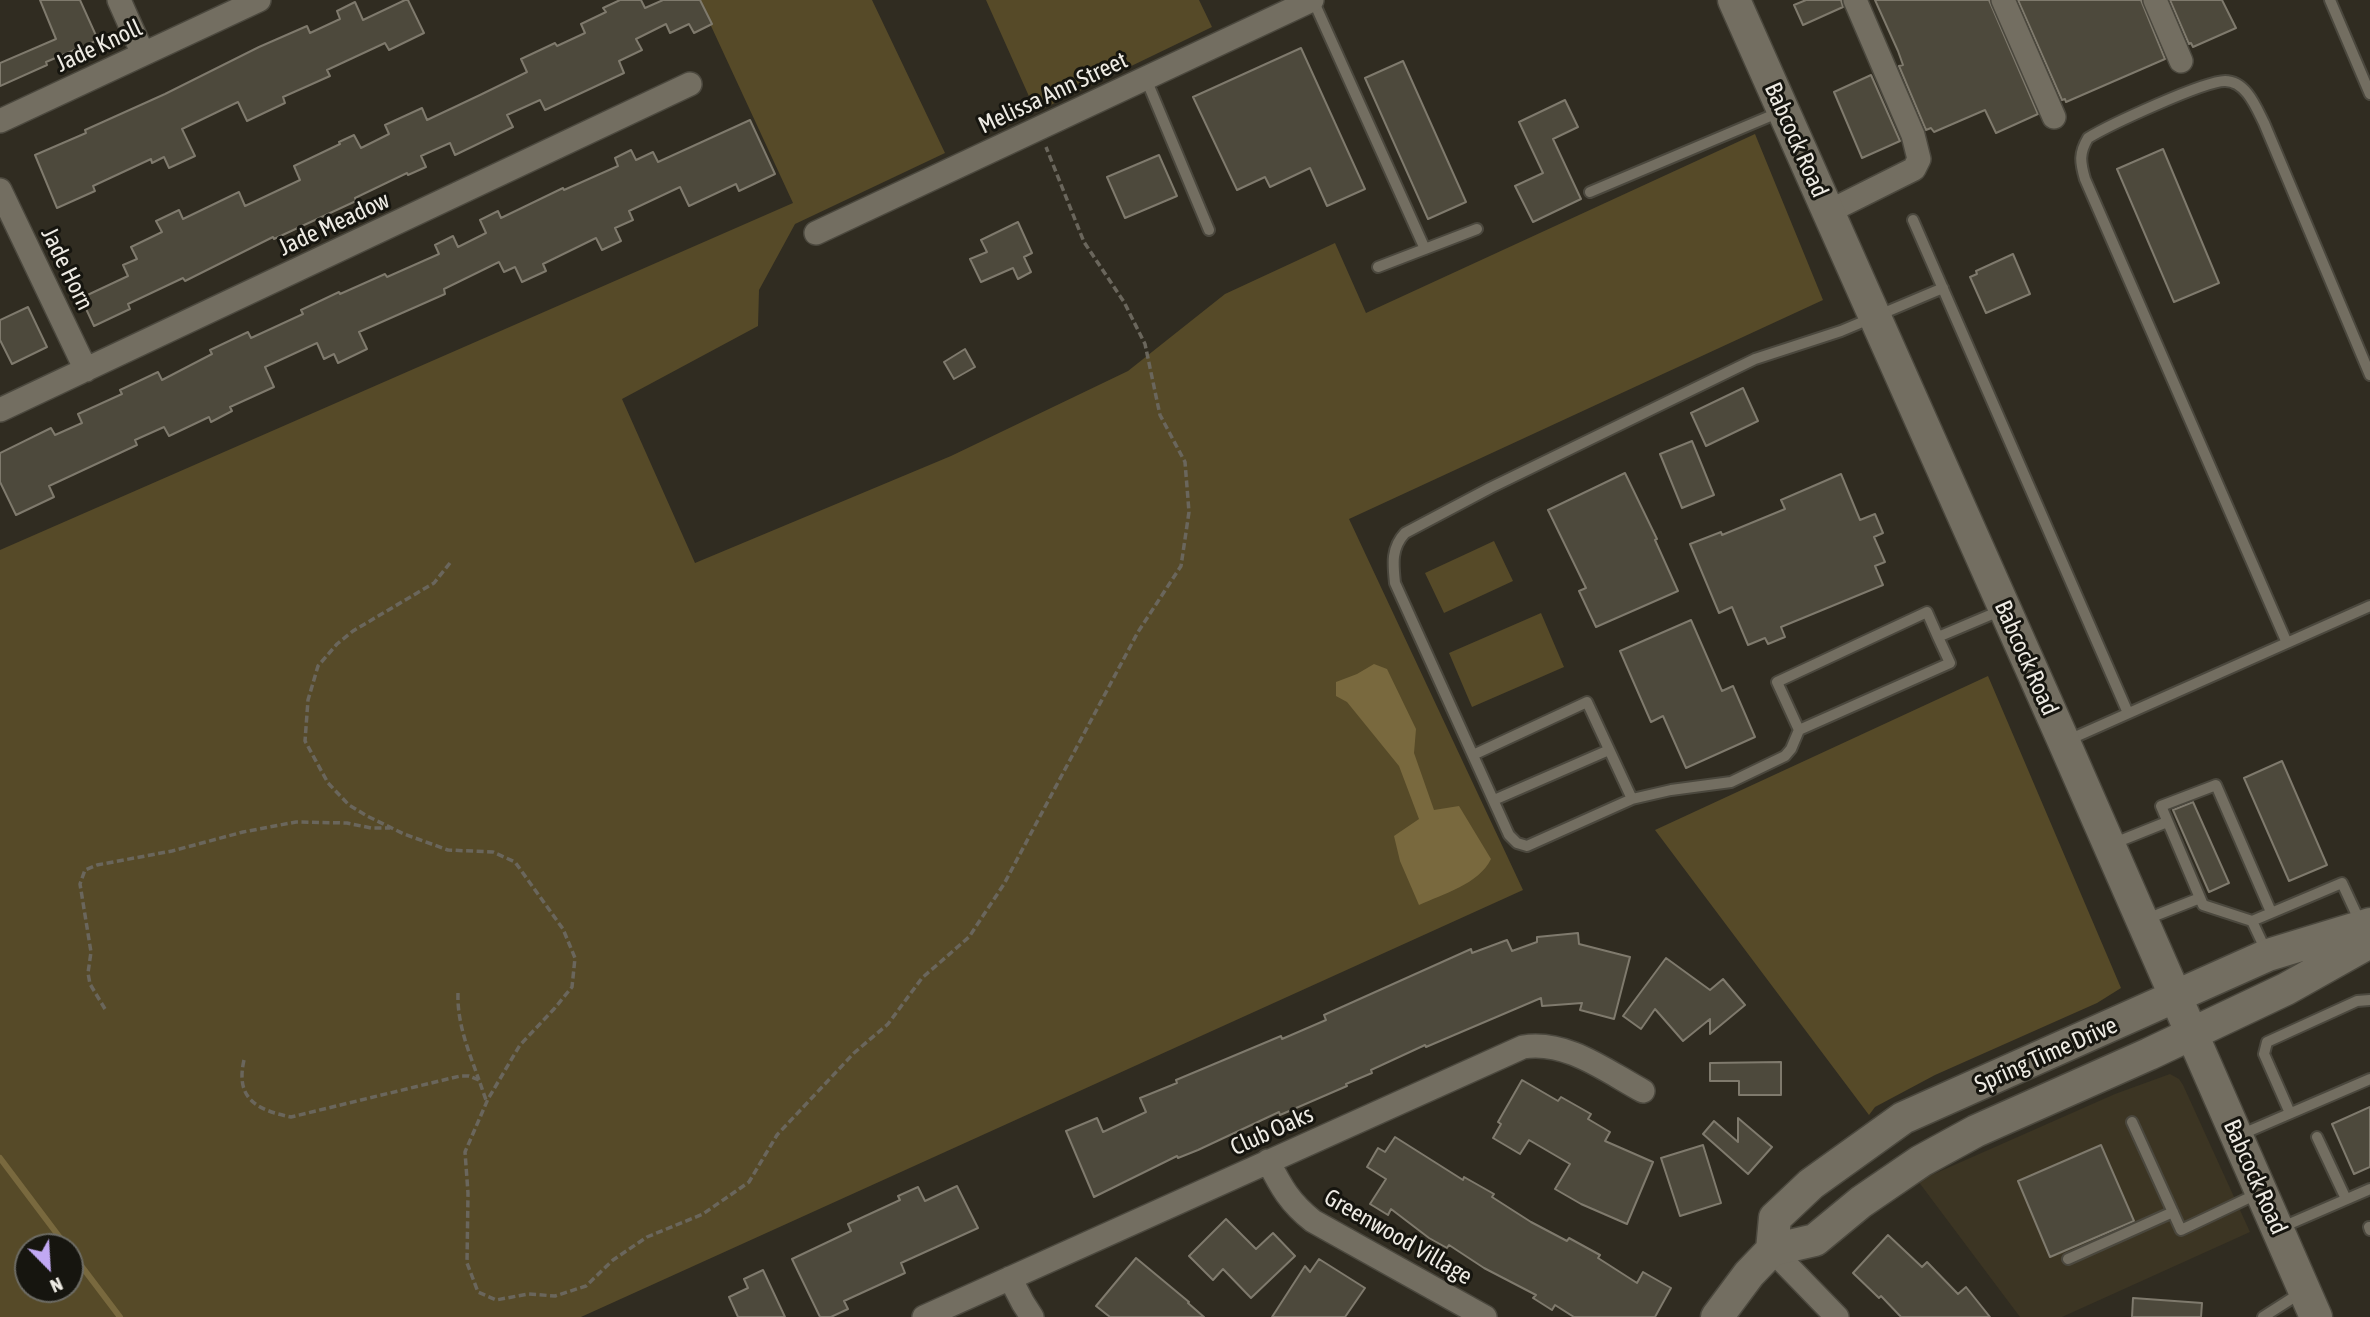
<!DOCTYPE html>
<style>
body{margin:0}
#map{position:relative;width:2370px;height:1317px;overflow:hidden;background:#302c21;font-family:"Asap Condensed",sans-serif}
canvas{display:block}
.north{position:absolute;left:14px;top:1233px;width:70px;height:70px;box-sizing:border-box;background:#16150f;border:2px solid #6c6b64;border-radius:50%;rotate:156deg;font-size:19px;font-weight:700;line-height:28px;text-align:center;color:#eeebe4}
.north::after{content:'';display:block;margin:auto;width:24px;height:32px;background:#c1a8f3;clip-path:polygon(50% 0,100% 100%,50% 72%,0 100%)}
</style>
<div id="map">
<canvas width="2370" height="1317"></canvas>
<div class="north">N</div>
</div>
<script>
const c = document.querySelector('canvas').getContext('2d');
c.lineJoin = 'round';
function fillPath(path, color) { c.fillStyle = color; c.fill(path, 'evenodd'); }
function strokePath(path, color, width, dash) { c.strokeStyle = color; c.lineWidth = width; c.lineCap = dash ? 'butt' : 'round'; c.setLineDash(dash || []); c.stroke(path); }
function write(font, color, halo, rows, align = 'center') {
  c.font = font + ' "Asap Condensed",sans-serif'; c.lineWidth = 6; c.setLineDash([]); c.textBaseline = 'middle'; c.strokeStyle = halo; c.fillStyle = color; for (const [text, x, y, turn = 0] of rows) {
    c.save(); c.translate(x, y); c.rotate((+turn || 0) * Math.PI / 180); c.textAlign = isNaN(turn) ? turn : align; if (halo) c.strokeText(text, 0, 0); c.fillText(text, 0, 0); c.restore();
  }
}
fillPath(new Path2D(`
 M 2170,1074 L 2179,1079 L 2183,1085 L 2250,1232 L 2062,1317 L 2020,1317 L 1918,1181 L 2115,1094 Z`), '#3c3523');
fillPath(new Path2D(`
 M 699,0 L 872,0 L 945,153 L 795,224 L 759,290 L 758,326 L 622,399 L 695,563 L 951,456 L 1128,371 L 1225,294 L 1335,243 L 1366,313 L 1755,134 L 1823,300 L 1349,519 L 1523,890 L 581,1317 L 0,1317 L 0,550 L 793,203 ZM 28,1247 L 70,1247 L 70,1289 L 28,1289 Z
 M 986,0 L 1199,0 L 1212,27 L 1036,112 Z
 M 1494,541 L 1513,581 L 1444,613 L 1425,573 Z
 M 1541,613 L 1564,667 L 1472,707 L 1449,653 Z
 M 1988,676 L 2121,988 L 2097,1003 L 1935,1075 L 1875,1107 L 1869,1115 L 1655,830 Z`), '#564a28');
fillPath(new Path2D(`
 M 1374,664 L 1387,669 L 1416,729 L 1414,753 L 1434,810 L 1459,806 L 1491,859 C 1479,884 1443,894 1419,905 L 1400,861 L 1394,836 L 1419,819 L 1399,766 L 1347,702 L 1336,696 L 1336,682 L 1357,674 Z`), '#79693e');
strokePath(new Path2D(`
 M 0,1158 L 67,1247
 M 70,1251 L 120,1317`), '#79693e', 6);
const building = new Path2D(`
 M 40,0 L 80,0 L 98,40 L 46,62 L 47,65 L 0,86 L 0,63 L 56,39 Z
 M 405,0 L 408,0 L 424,33 L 389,50 L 385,43 L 327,70 L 330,76 L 283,97 L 285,103 L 247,121 L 238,102 L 182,129 L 195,156 L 169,168 L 164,157 L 152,163 L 151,159 L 93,186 L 95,191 L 57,208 L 35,155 L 86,133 L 85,130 L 165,94 L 259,47 L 307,26 L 310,33 L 340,19 L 337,11 L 355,2 L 363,20 Z
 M 620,0 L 641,0 L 645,8 L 663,0 L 700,0 L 712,24 L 694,33 L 689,24 L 670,33 L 666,24 L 636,39 L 642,50 L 619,61 L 624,73 L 545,110 L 540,100 L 507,115 L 513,127 L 455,155 L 450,143 L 421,156 L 426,167 L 408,175 L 407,173 L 355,198 L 356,201 L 274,239 L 273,237 L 185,281 L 183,278 L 128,304 L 130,309 L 94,326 L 81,298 L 128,276 L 123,265 L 137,259 L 131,247 L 162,232 L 156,221 L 179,210 L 183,219 L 239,192 L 245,206 L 300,180 L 294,166 L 340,144 L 339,142 L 354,135 L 361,148 L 389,134 L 385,125 L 422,108 L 427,120 L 480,95 L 527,72 L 521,59 L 555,43 L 557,46 L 585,33 L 581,24 L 606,12 L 603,8 Z
 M 1806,0 L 1841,0 L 1843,7 L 1803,25 L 1794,5 Z
 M 1875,0 L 1989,0 L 2038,114 L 1996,133 L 1985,110 L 1934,132 L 1931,128 L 1926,130 L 1899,66 L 1903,65 L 1898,51 Z
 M 2018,0 L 2141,0 L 2165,59 L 2066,102 L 2065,99 L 2062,100 Z
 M 2170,0 L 2222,0 L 2236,28 L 2193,47 L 2191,43 L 2189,44 Z
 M 1301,48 L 1365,189 L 1327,206 L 1310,168 L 1270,187 L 1265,177 L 1237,190 L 1193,97 Z
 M 1403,61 L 1466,202 L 1428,219 L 1365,78 Z
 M 1871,75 L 1900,141 L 1862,158 L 1834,92 Z
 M 1565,100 L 1578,127 L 1553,139 L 1581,199 L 1533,222 L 1515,186 L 1543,173 L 1519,122 Z
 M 750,120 L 775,174 L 739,191 L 736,184 L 689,206 L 680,187 L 629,211 L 633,220 L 615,228 L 621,241 L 602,250 L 596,238 L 543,264 L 546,271 L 522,282 L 515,267 L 504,272 L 499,262 L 444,289 L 445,294 L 359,332 L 367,349 L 338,363 L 334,354 L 324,359 L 317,343 L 265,367 L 274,387 L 230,407 L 232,411 L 211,422 L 209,417 L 169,436 L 164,427 L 135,440 L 137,445 L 49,486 L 54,497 L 16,515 L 0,482 L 0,453 L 51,428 L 55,435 L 82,423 L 78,414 L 122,394 L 120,390 L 158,372 L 162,380 L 212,354 L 210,350 L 248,332 L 251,338 L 303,314 L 301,310 L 339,292 L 340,294 L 385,274 L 387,277 L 439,254 L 435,245 L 453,236 L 458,247 L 486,233 L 480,220 L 498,211 L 501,218 L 563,188 L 564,190 L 618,166 L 615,158 L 631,150 L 636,160 L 653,152 L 658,162 Z
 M 2163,149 L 2219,283 L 2174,302 L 2117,169 Z
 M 1159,155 L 1177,196 L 1125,218 L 1107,177 Z
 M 1018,222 L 1032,253 L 1024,257 L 1031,272 L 1018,279 L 1013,268 L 981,282 L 970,259 L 987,252 L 981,240 Z
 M 2013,254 L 2030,294 L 1986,313 L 1970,277 L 1977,274 L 1976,271 Z
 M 28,307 L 47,347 L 12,364 L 0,340 L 0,320 Z
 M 965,349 L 975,367 L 954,379 L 944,362 Z
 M 1743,388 L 1758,421 L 1706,446 L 1691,413 Z
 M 1692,441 L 1714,495 L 1682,508 L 1660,454 Z
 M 1625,473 L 1657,539 L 1655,540 L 1678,591 L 1596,627 L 1579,591 L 1586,588 L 1548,510 Z
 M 1841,474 L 1860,520 L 1875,514 L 1883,533 L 1874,537 L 1885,562 L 1875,566 L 1883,585 L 1781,627 L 1785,637 L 1768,644 L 1765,638 L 1748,645 L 1732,607 L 1719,613 L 1690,544 L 1721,532 L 1722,535 L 1785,509 L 1781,500 Z
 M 1691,620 L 1722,691 L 1733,686 L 1755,737 L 1686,768 L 1663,716 L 1651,722 L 1620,651 Z
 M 2282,761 L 2327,865 L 2289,881 L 2244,778 Z
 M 2193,802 L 2229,883 L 2209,892 L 2173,810 Z
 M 1578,933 L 1579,944 L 1630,957 L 1614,1019 L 1580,1010 L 1582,1003 L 1542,1006 L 1541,998 L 1426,1047 L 1425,1045 L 1371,1070 L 1372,1073 L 1346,1084 L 1347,1086 L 1280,1115 L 1279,1112 L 1198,1150 L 1178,1158 L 1177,1156 L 1094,1197 L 1066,1131 L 1097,1118 L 1103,1132 L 1146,1112 L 1140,1098 L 1177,1083 L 1176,1080 L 1281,1036 L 1282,1039 L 1326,1020 L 1324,1015 L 1471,949 L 1472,953 L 1507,940 L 1512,951 L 1537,942 L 1537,937 Z
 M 1666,958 L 1710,990 L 1723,979 L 1745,1005 L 1710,1034 L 1710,1019 L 1683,1041 L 1655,1009 L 1641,1029 L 1623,1016 Z
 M 1781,1062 L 1781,1095 L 1739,1095 L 1739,1081 L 1710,1081 L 1710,1063 Z
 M 1522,1080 L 1558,1101 L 1561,1097 L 1591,1114 L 1588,1119 L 1610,1132 L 1605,1141 L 1653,1162 L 1627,1224 L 1581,1204 L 1555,1189 L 1570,1164 L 1529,1140 L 1520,1154 L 1493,1138 L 1501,1124 L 1498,1122 Z
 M 2370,1107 L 2370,1167 L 2354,1174 L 2332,1124 Z
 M 1738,1118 L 1772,1147 L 1748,1174 L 1703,1134 L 1714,1121 L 1738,1142 Z
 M 1395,1137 L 1463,1180 L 1464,1177 L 1494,1194 L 1492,1197 L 1531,1222 L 1567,1241 L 1569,1238 L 1600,1255 L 1598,1258 L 1637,1283 L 1643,1272 L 1671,1288 L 1655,1317 L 1574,1317 L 1555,1305 L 1552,1310 L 1533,1298 L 1536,1295 L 1484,1268 L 1449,1245 L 1447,1248 L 1429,1238 L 1391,1209 L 1388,1215 L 1370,1204 L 1386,1179 L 1367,1167 L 1378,1148 L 1385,1152 Z
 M 1703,1145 L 1721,1203 L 1680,1216 L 1661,1158 Z
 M 2101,1145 L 2134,1221 L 2050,1257 L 2018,1181 Z
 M 957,1186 L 978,1228 L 901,1263 L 905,1273 L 844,1301 L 848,1309 L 831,1317 L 820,1317 L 792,1259 L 851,1231 L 848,1224 L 900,1200 L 898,1196 L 918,1187 L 925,1201 Z
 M 1226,1219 L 1256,1249 L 1273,1233 L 1295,1256 L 1251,1298 L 1223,1269 L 1213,1280 L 1189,1256 Z
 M 1888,1235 L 1922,1267 L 1927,1262 L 1958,1294 L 1966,1287 L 1990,1317 L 1901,1317 L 1881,1296 L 1879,1298 L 1853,1273 Z
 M 1136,1258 L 1189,1302 L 1188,1303 L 1204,1317 L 1110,1317 L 1096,1306 Z
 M 1319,1259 L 1365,1288 L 1345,1317 L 1272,1317 L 1305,1266 L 1310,1272 Z
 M 763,1270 L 785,1317 L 738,1317 L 729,1297 L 748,1288 L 744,1279 Z
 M 2133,1298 L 2202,1303 L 2201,1317 L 2132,1317 Z`);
fillPath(building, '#4d493c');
strokePath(building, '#7f7a6d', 2);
const lane = new Path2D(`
 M 1313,0 L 1425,249
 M 2330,0 L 2370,94
 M 1146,79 L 1209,230
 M 1590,192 L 1780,112
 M 1913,220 L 2128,713
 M 1378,267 L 1477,229
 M 1943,288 L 1841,331 L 1755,359 L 1490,488 L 1405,533 C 1391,548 1393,564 1395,583 L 1509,835 L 1517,843 L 1527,846 L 1632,799 L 1671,790 L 1731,782 L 1785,756 L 1791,749 L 1799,730 L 1950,663 L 1938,637 L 2002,610
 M 2287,643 L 2085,179 C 2080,162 2079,153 2088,138 C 2109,125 2204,81 2225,81 C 2246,81 2256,107 2264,123 L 2370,375
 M 1799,730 L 1777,682 L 1927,612 L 1938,637
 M 2066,741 L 2370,606
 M 1473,755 L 1587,702 L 1632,799
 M 1494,800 L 1609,750
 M 2112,844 L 2167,822
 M 2271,912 L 2216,785 L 2161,806 L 2203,905 L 2252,921 L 2342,883 L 2361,924
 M 2144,920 L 2200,898
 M 2252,921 L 2267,953
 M 2290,1113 L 2264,1054 L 2267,1042 L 2357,1001 L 2370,1000
 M 2132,1122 L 2181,1230 L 2259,1193
 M 2240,1135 L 2370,1079
 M 2317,1137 L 2346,1199
 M 2369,1227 L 2370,1230
 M 2280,1228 L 2370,1189
 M 2068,1259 L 2173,1212
 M 2263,1317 L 2302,1292`);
const street = new Path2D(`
 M 119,0 L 143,54
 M 2003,0 L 2054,117
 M 2155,0 L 2181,61
 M 0,121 L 259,0
 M 0,190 L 86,370
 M 1828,212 L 1914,169 L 1919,159 L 1913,135 L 1855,0
 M 816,233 L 1312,0
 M 0,410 L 690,84
 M 1268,1161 C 1281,1187 1290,1203 1313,1221 L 1485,1317
 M 1772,1250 L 1837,1317
 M 1010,1278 L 1023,1303 L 1032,1317
 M 924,1317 L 1523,1047 C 1567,1040 1606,1071 1643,1091`);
const secondary = new Path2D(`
 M 1734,0 L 2064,742 L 2316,1317
 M 1772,1250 L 1775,1218 L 1811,1184 L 1903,1118 L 2268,955 L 2370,924
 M 1717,1317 L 1749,1274 L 1772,1250 L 1815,1240 L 1861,1202 L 1921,1161 L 1976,1131 L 2149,1054 L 2286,989 L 2370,942`);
strokePath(lane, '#4b483e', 14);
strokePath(street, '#4b483e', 26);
strokePath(secondary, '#4b483e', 35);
strokePath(new Path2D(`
 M 450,563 L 434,583 L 353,631 L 337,644 L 318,666 L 308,700 L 305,741 L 328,783 L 349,805 L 367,816 L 404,834 L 448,850 L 493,852 L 515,862 L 563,929 L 575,958 L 572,987 L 554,1009 L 520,1045 L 488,1099 L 465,1152 L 468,1193 L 467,1263 L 478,1292 L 496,1300 L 528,1294 L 555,1296 L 586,1286 L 613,1260 L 647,1237 L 703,1214 L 749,1182 L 777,1135 L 854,1053 L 888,1024 L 922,978 L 969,937 L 1004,884 L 1138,632 L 1181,566 L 1189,512 L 1185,462 L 1160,415 L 1145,344 L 1124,302 L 1084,242 L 1046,147
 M 458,993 C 457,1024 469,1052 479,1080
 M 105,1009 L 90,984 L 88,973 L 91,952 L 80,884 L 85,870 L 97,865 L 172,851 L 243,832 L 296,822 L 347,823 L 371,828 L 390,828
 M 244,1060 C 235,1099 257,1110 291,1117 L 460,1076 L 469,1076 L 479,1080 L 486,1100`), '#6a665c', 3.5, [7, 3.5]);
strokePath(lane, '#736e61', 10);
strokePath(street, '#736e61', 23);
strokePath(secondary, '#736e61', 32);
write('24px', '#eeebe4', '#16150f', [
 ["Jade Knoll",99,46,-25],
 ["Melissa Ann Street",1053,93,-25],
 ["Babcock Road",1796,140,66],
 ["Jade Meadow",334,224,-25],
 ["Jade Horn",67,269,64],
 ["Babcock Road",2026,658,66],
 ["Spring Time Drive",2046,1055,-24],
 ["Club Oaks",1272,1131,-24],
 ["Babcock Road",2255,1177,66],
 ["Greenwood Village",1398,1237,30]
]);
</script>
